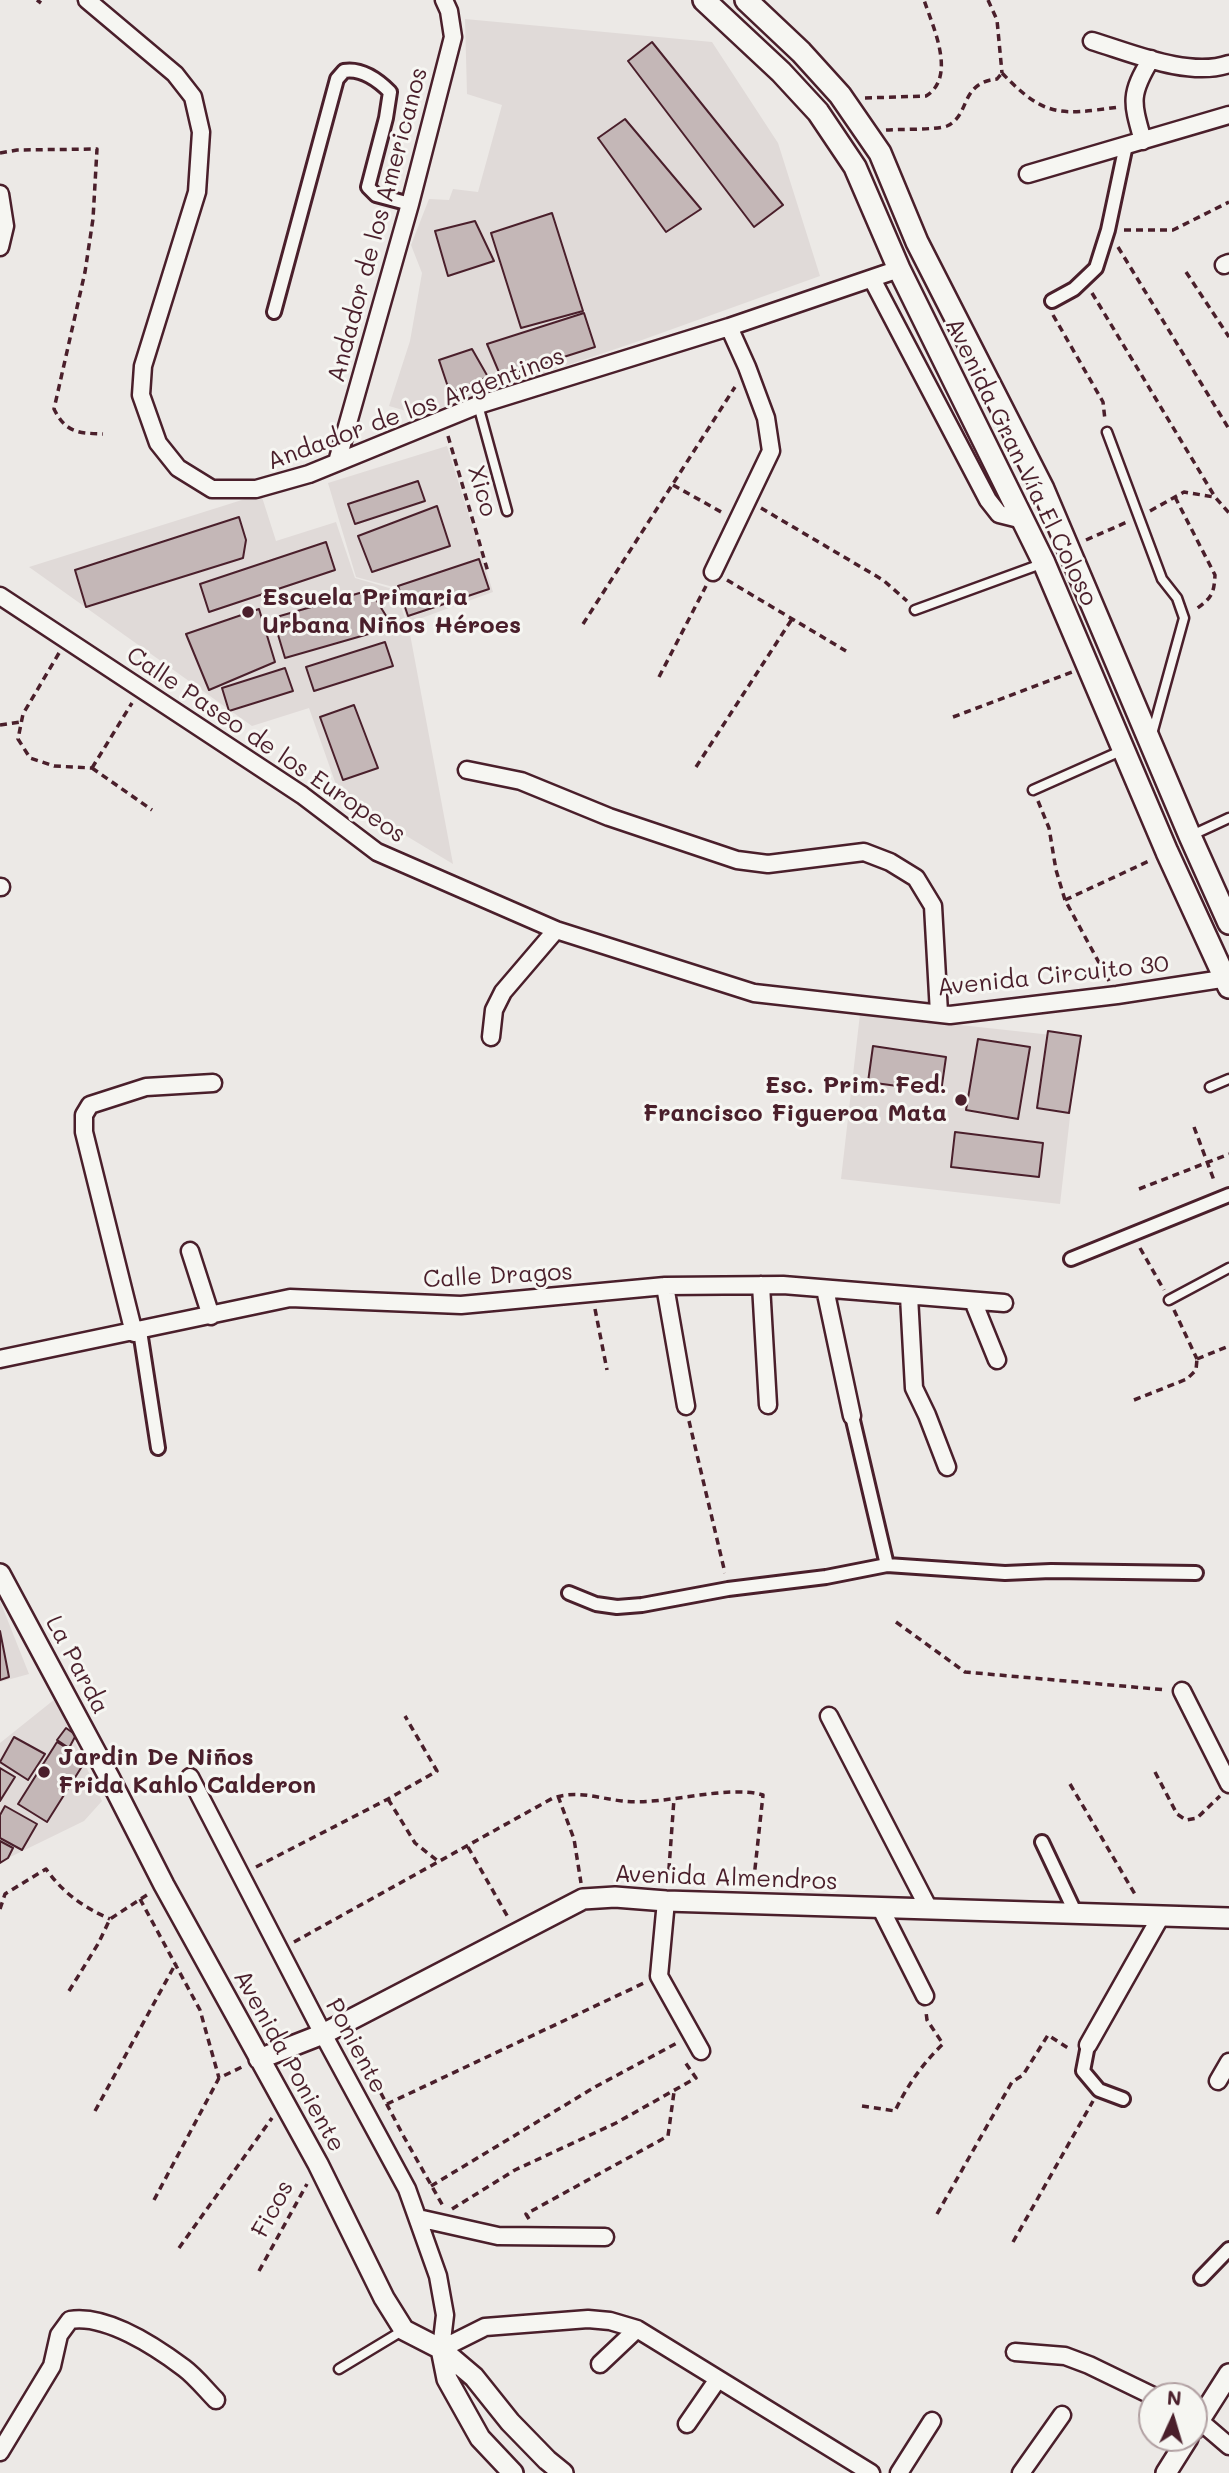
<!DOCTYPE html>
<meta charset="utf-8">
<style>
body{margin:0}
#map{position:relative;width:1229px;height:2473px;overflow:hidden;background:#ece9e6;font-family:Mali,sans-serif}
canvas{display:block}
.north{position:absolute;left:1138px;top:2382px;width:70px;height:70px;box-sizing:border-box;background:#f6f6f2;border:2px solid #b1a0a2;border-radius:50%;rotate:4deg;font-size:19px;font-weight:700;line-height:28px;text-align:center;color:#4a1f2b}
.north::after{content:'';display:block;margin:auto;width:24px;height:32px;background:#4a1f2b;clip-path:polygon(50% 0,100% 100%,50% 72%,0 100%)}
</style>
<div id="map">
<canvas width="1229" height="2473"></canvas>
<div class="north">N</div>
</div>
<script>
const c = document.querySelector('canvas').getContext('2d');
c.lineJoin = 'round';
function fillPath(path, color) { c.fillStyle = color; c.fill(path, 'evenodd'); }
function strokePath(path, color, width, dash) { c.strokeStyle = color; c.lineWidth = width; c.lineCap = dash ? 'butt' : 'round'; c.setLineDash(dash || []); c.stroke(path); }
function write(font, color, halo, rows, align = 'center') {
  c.font = font + ' Mali,sans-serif'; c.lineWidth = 6; c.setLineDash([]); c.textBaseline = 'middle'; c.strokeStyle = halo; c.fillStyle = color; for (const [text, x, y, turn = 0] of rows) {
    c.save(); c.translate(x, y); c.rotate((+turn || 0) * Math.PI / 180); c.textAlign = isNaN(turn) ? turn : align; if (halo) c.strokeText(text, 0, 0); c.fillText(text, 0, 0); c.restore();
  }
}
fillPath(new Path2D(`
 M 465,19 L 712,42 L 778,143 L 820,276 L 642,340 L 420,415 L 389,406 L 410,341 L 422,273 L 411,245 L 429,199 L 449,200 L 453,189 L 478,192 L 502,105 L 467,94 Z
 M 447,446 L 493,592 L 408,623 L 397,588 L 356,577 L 328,483 Z
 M 261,494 L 276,541 L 336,522 L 355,578 L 396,590 L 410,634 L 453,864 L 340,796 L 309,708 L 252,726 L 29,567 Z
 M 860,1014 L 1079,1038 L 1060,1204 L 841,1179 Z
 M 0,1601 L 29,1674 L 0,1682 Z
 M 55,1699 L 102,1801 L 84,1821 L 0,1862 L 0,1743 Z`), '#e0dad8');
const building = new Path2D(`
 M 652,42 L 783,205 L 754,227 L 628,61 Z
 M 625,119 L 701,209 L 666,232 L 598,138 Z
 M 552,213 L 583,311 L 521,328 L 491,233 Z
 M 475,221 L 494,261 L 448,276 L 435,231 Z
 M 584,313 L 595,347 L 501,377 L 487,344 Z
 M 472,349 L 488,377 L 450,393 L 439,360 Z
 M 418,481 L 425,501 L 355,524 L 348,504 Z
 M 437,506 L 450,546 L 372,572 L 358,536 Z
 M 239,517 L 246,540 L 243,558 L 86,607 L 75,570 Z
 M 326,542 L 335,570 L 209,612 L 200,584 Z
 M 479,559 L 489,589 L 408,616 L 398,586 Z
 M 370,590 L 393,627 L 285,658 L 273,618 Z
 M 259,609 L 275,662 L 209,690 L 186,634 Z
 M 385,642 L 393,666 L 314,691 L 306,667 Z
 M 285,668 L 293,691 L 229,711 L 222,688 Z
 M 354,705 L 378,768 L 343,780 L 320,717 Z
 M 1048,1031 L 1081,1036 L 1069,1113 L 1037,1108 Z
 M 978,1039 L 1030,1047 L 1018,1119 L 966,1110 Z
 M 873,1046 L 946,1057 L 941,1092 L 868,1082 Z
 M 955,1132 L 1043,1143 L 1039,1177 L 951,1167 Z
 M 0,1631 L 9,1677 L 0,1680 Z
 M 66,1728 L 76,1735 L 69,1748 L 57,1740 Z
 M 14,1737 L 45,1754 L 28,1780 L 0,1762 Z
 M 57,1742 L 86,1760 L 47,1822 L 18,1804 Z
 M 0,1768 L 15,1777 L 0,1801 Z
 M 5,1806 L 37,1824 L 22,1850 L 0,1838 L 0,1815 Z
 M 0,1841 L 13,1848 L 8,1858 L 0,1863 Z`);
fillPath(building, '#c4b7b7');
strokePath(building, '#4a1f2b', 2);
const service = new Path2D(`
 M 478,405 L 507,511
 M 1107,432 L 1162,579 L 1177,598 L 1184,618 L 1152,734
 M 915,610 L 1041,564
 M 1033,790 L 1123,750
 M 1190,836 L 1229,818
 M 1210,1087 L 1229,1079
 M 1169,1300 L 1229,1268
 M 339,2369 L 402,2331`);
const pedestrian = new Path2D(`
 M 1052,301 L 1074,289 L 1096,268 L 1108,230 L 1126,145
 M 274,312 L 337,79 L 344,71 C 362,68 378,80 390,92 L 386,118 L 368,187 L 376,195 L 410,204
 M 1071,1259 L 1229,1195
 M 140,1331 L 158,1448
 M 852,1416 L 887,1565
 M 569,1593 L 596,1604 L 617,1607 L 642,1605 L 728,1589 L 826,1577 L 887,1565 L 1005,1573 L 1051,1571 L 1196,1573
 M 1042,1842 L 1076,1914
 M 1088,2045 L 1083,2071 L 1099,2090 L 1123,2099
 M 1201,2278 L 1229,2249`);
const minor = new Path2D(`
 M 87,0 L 175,74 L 193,97 L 201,132 L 197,192 L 143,366 L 141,395 L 158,443 L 178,468 L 212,489 L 256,489 L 309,474 L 478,405 L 729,327 L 899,269
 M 1092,41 C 1132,53 1189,78 1229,64
 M 1143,141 C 1132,102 1129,95 1151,59
 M 1028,174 L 1229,115
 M 0,194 L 5,226 L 0,247
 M 1224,265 L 1229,263
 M 872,279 L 988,500 L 999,514 L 1023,520
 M 337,462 L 410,204 L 453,37 L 449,11 L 444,0
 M 713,572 L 771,451 L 766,418 L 747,367 L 729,327
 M 0,596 L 302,795 L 377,852 L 556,930 L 754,993 L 950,1015 L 1117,995 L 1229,978
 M 467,770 L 521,781 L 609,817 L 737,860 L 768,864 L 864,852 L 890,862 L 916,878 L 933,906 L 939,1013
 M 0,887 L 1,887
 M 491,1037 L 494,1010 L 503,992 L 556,930
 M 190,1251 L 211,1316
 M 761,1285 L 768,1405
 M 665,1286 L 686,1406
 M 825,1289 L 852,1416
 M 909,1296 L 914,1388 L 927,1415 L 947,1467
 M 973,1301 L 997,1360
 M 134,1333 L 84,1132 L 84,1115 L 90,1105 L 146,1087 L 213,1083
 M 0,1359 L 290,1298 L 461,1305 L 665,1286 L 783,1285 L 1004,1303
 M 1182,1691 L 1229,1784
 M 829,1716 L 929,1909
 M 190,1777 L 323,2034 L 407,2189 L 438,2276 L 445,2315 L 441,2349
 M 666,1901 L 659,1976 L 701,2051
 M 880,1907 L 925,1996
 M 1088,2045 L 1161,1916
 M 1218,2081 L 1229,2062
 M 418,2218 L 498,2236 L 605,2237
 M 441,2349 L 485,2327 L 588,2319 L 610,2321 L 637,2329 L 871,2473
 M 1015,2352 L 1065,2356 L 1089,2365 L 1153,2396
 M 600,2364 L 637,2329
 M 1194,2416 L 1229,2446
 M 687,2424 L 718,2379
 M 0,2452 L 52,2366 L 59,2335 L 70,2320 C 106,2314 156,2347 184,2368 C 196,2377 206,2390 216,2400
 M 899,2473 L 932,2421
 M 1021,2473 L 1062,2415`);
const tertiary = new Path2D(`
 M 0,1574 L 110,1779 L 164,1885 L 318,2164 L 384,2298 L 404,2330 L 441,2349 L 474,2377 L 510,2422 L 547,2460 L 563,2473
 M 259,2059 L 323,2034 L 583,1899 L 615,1897 L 666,1901 L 1229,1918
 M 441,2349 L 447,2379 L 480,2438 L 513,2473
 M 1194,2429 L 1229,2374
 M 1166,2473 L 1188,2438`);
const secondary = new Path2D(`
 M 704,0 L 781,72 L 818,112 L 855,167 L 899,269 L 1044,563 L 1167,852 L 1229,987
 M 746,0 L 801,52 L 840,95 L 880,153 L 917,242 L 1043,489 L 1190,836 L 1229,923`);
strokePath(service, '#4a1f2b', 13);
strokePath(pedestrian, '#4a1f2b', 18);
strokePath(minor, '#4a1f2b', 21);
strokePath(tertiary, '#4a1f2b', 24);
strokePath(secondary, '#4a1f2b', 26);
strokePath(new Path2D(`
 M 37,0 L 41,3
 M 988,0 L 997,20 L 1002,73
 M 1002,73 C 1045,118 1060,115 1119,107
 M 865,98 L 926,96 C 957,77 933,27 924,0
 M 886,130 C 899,129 937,130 947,126 C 971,115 959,83 997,79 L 1002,73
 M 0,153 L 17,150 L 97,149 L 93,219 L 85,272 L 54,409 C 66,433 78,433 103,434
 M 1124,230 L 1173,230 L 1229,202
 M 1118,247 L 1229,429
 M 1186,272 L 1229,337
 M 1092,293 L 1215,497 L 1229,513
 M 1053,315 L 1103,402 L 1105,420
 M 448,436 L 488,572
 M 673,485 L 723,513
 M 1175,497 L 1215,575 C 1214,595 1211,598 1195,610
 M 761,508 L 883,580 L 907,601
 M 1150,511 L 1184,492 L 1214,497
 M 1086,540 L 1127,522
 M 727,580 L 846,651
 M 583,624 L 735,387
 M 59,653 L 23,714 L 18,739 L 30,758 L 54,766 L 92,768
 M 659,677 L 706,586
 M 953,717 L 1072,672
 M 0,725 L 20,722
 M 696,767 L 792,619
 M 92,768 L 132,703
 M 92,768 L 152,810
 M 1038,801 L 1049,828 L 1056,870 L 1065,900 L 1109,981
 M 1065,900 L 1149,861
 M 1194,1127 L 1215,1183
 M 1139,1189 L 1229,1154
 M 1140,1248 L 1164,1290
 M 595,1309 L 607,1370
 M 1174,1310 L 1197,1359
 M 1197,1359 L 1229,1346
 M 1134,1400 L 1187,1379 L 1196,1370 L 1197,1359
 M 689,1421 L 725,1573
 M 896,1622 L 965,1672 L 1167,1690
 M 1155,1772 L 1177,1814 L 1186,1820 L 1197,1818 L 1220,1796
 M 1070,1784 L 1136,1896
 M 558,1796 L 574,1839 L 581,1883
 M 388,1799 L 415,1843 L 439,1862
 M 468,1847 L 509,1919
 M 256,1867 L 388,1799 L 437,1771 L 405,1716
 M 668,1882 L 674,1799
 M 140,1899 L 200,2010 L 219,2078
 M 0,1909 L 5,1894 L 46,1869 C 63,1893 83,1907 110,1919
 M 294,1942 L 553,1798 C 578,1790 597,1798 622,1801 C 665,1806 726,1784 763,1795 L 753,1887
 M 69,1991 L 98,1944 L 110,1919 L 150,1893
 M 353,2040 L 404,2137 L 443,2206
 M 387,2104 L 644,1983
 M 862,2106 L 895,2111 C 907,2086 923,2063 943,2044 L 927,2020 L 926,2012
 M 95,2111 L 176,1963
 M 431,2186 L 595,2087 L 677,2043
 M 154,2200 L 219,2078 L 244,2066
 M 452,2209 L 515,2170 L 616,2123 L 696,2078 L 685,2062
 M 937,2214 L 1012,2082 L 1023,2075 L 1048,2035 L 1071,2050
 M 529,2219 L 526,2214 L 668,2136 L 674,2092
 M 1013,2242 L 1093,2101
 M 179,2248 L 272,2118
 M 259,2271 L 307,2184`), '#4a1f2b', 3.5, [7, 5]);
strokePath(service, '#f6f6f2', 8);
strokePath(pedestrian, '#f6f6f2', 12);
strokePath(minor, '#f6f6f2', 16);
strokePath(tertiary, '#f6f6f2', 19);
strokePath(secondary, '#f6f6f2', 21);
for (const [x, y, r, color] of [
 [248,612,7,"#4a1f2b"],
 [961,1100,7,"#4a1f2b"],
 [44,1772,7,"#4a1f2b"]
]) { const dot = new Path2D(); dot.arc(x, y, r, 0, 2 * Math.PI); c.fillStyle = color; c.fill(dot); strokePath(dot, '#f6f6f2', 2.5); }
write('24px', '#4a1f2b', '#f6f6f2', [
 ["Andador de los Americanos",378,225,-75],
 ["Andador de los Argentinos",416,409,-20],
 ["Avenida Gran Vía El Coloso",1021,462,64],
 ["Xico",482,491,74],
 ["Calle Paseo de los Europeos",266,745,34],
 ["Avenida Circuito 30",1053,976,-6],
 ["Calle Dragos",498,1276,-3],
 ["La Parda",77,1665,62],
 ["Avenida Almendros",726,1878,2],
 ["Poniente",356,2046,62],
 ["Avenida Poniente",289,2061,61],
 ["Ficos",273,2209,-62]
]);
write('bold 24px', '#4a1f2b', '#f6f6f2', [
 ["Escuela Primaria",262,598],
 ["Urbana Niños Héroes",262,626],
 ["Esc. Prim. Fed.",947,1086,"right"],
 ["Francisco Figueroa Mata",947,1114,"right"],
 ["Jardin De Niños",58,1758],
 ["Frida Kahlo Calderon",58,1786]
], 'left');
</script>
